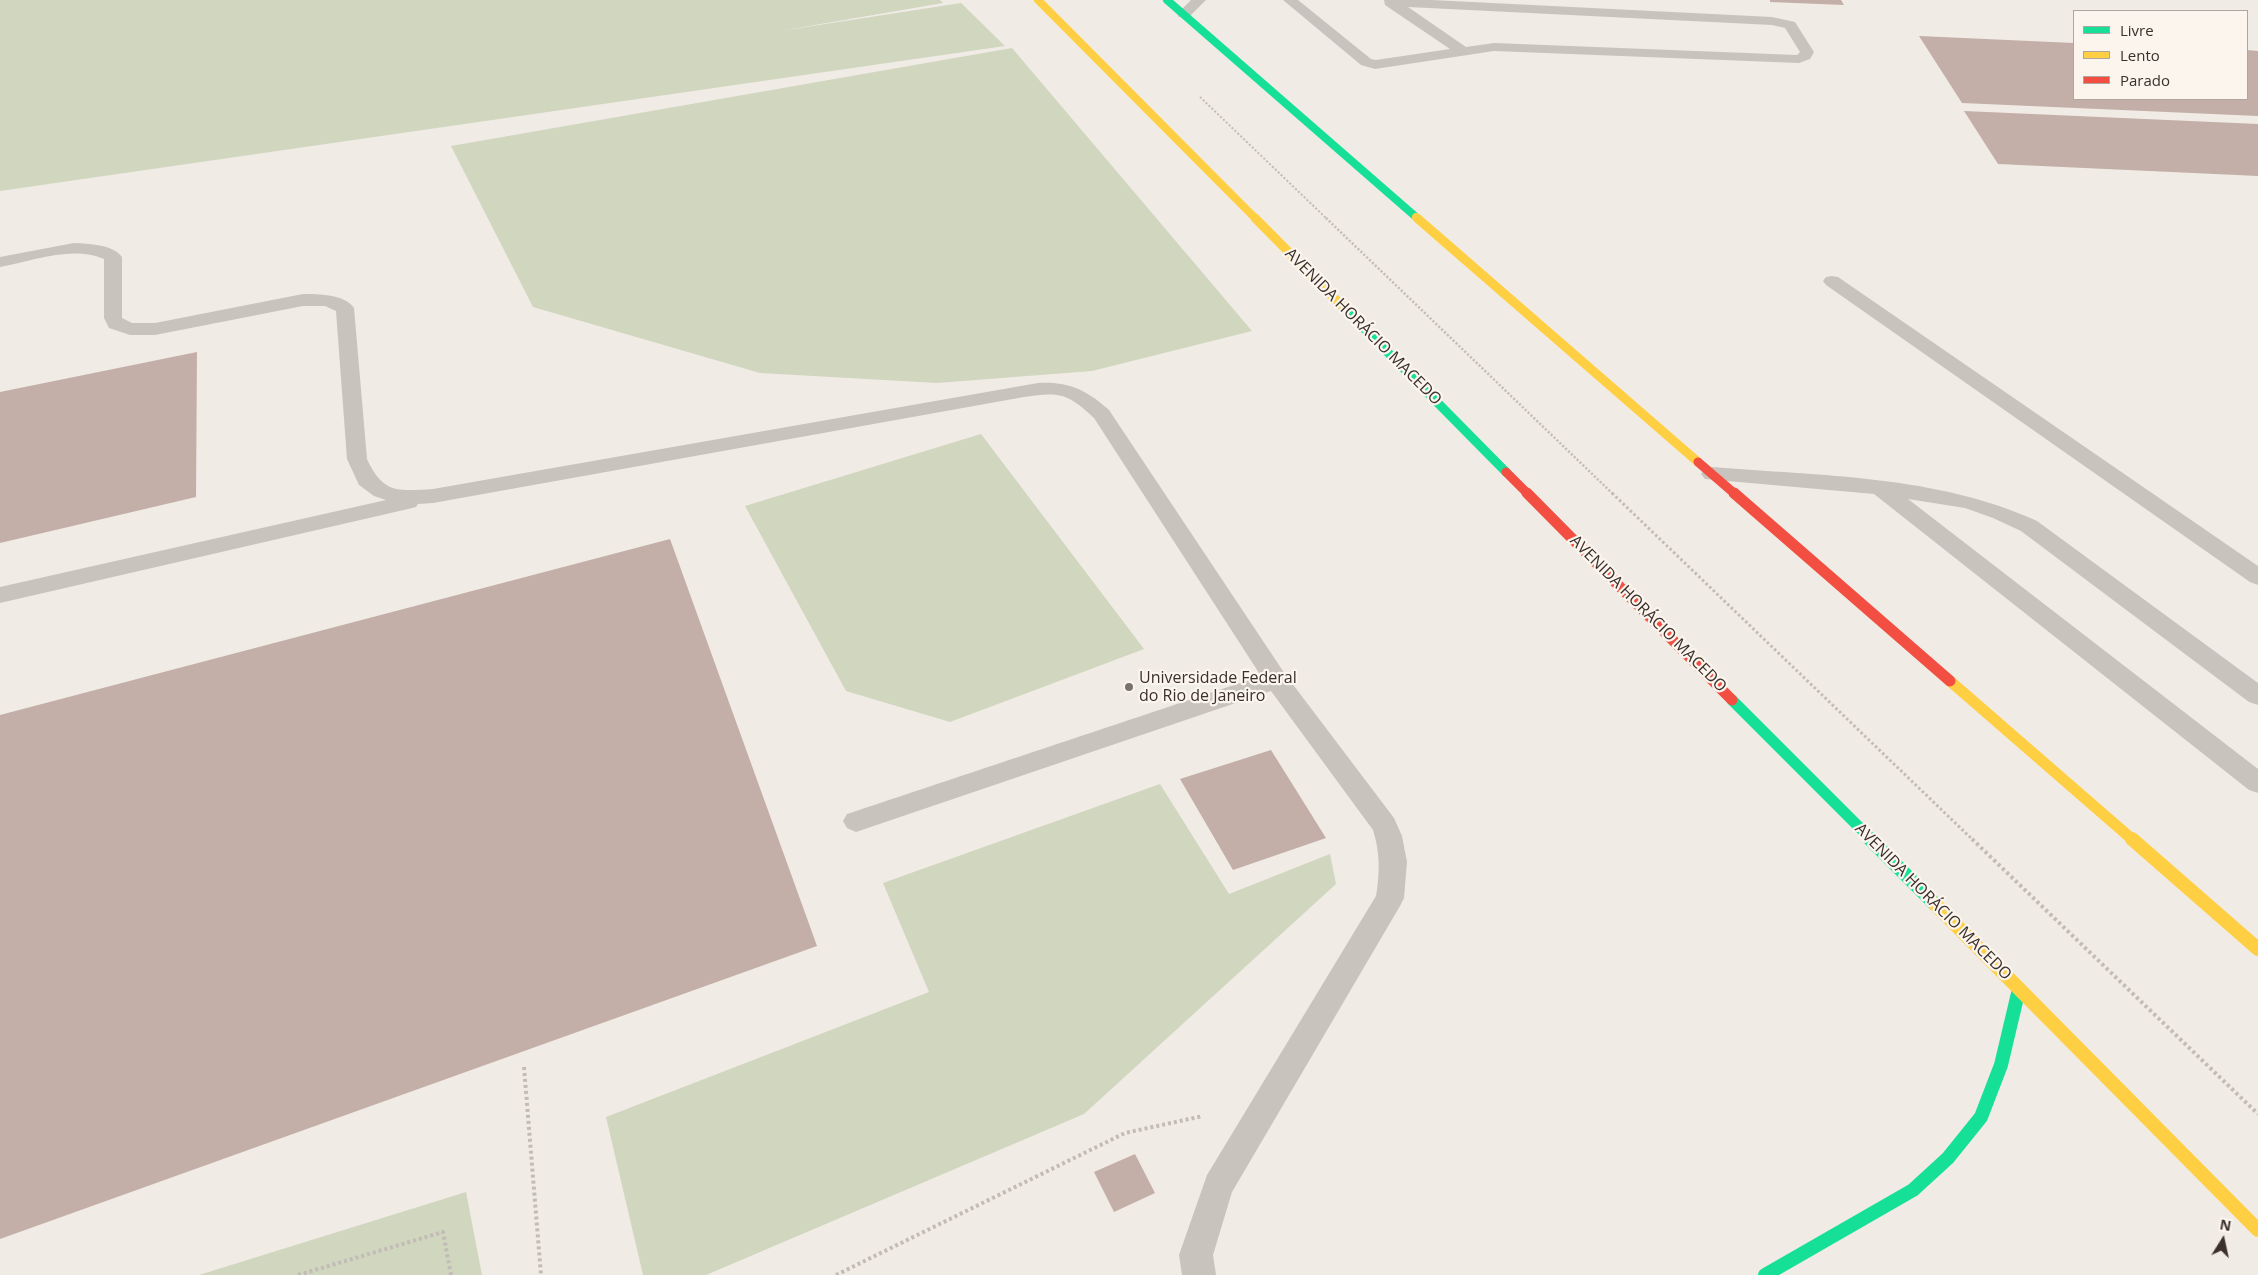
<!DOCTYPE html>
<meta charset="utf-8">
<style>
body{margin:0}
#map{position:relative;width:2258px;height:1275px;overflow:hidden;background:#f0ebe5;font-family:"Open Sans",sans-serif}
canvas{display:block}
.legend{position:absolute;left:2073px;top:10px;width:175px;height:90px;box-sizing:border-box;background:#fbf5ee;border:1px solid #aea6a0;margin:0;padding:6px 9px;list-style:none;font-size:15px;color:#3b302b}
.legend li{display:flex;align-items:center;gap:10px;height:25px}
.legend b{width:25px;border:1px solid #aea6a0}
.north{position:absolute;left:2198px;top:1215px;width:50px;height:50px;-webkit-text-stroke:4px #fbf5ee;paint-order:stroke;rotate:10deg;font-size:14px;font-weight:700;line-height:20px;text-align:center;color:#3b302b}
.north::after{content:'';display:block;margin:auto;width:18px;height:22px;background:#3b302b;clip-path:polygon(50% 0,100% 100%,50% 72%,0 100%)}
</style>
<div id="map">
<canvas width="2258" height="1275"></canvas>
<ul class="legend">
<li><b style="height:6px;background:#16e098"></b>Livre</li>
<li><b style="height:6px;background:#ffcf43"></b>Lento</li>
<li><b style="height:6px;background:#f24e42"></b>Parado</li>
</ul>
<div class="north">N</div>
</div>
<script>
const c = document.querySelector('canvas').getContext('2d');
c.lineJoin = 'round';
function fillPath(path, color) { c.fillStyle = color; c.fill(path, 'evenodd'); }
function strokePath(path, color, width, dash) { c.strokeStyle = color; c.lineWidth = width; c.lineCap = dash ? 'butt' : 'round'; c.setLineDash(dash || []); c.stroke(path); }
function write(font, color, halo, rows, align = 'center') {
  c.font = font + ' "Open Sans",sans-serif'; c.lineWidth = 4.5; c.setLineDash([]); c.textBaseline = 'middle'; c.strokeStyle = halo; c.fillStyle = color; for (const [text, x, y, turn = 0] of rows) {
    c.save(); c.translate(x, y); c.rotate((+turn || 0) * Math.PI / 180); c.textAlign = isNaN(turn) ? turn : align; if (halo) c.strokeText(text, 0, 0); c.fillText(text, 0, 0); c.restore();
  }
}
fillPath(new Path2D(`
 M 0,0 L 940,0 L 943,3 L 780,31 L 961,3 L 1005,46 L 0,191 Z
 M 1012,48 L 1252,331 L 1092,371 L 937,383 L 760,373 L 533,307 L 451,146 Z
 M 981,434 L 1144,649 L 950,722 L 846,691 L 745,506 Z
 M 1160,784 L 1229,894 L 1330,854 L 1336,884 L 1084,1114 L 706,1275 L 643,1275 L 606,1117 L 929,992 L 883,883 Z
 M 466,1192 L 482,1275 L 199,1275 Z`), '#d1d6bf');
fillPath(new Path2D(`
 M 1770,0 L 1841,0 L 1844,5 L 1770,2 Z
 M 1919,36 L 2074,43 L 2074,99 L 2247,99 L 2247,50 L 2258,51 L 2258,116 L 1962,103 Z
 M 1964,111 L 2258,124 L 2258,176 L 1998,164 Z
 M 197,352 L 196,497 L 0,543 L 0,392 Z
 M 670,539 L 817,946 L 0,1239 L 0,715 Z
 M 1271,750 L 1326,838 L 1233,870 L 1180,779 Z
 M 1135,1154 L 1155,1193 L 1114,1212 L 1094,1172 Z`), '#c3afa7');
strokePath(new Path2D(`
 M 1200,97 L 1327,219`), '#c2bbb6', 2, [2, 2]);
strokePath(new Path2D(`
 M 1326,218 L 1613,494`), '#c2bbb6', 2.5, [2, 2]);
strokePath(new Path2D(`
 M 1612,493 L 1973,840`), '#c2bbb6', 3, [2.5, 2.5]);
strokePath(new Path2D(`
 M 1972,839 L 2258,1114
 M 524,1067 L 541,1275
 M 298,1275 L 443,1232 L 451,1275
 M 836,1275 L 1125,1133 L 1203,1116`), '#c2bbb6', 4, [3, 3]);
fillPath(new Path2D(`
 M 1191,0 L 1206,0 L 1189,17 L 1179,17 L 1177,14 Z
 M 1283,0 L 1298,0 L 1371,59 L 1376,60 L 1450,49 L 1385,5 L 1384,0 L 1432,0 L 1772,17 L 1795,22 L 1814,52 L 1810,59 L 1799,63 L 1494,51 L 1375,69 L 1361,65 ZM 1408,7 L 1772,25 L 1785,28 L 1800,52 L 1797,55 L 1494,43 L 1466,47 Z
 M 74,243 C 88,244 113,244 122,257 L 122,318 L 132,323 L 155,323 L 303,294 C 318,294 345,294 354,308 L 367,459 C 383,494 398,491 433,489 L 1038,383 C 1068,381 1087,390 1109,410 L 1285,674 L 1394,818 L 1402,836 L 1407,862 L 1404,898 L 1400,906 L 1232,1192 L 1213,1255 L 1216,1275 L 1182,1275 L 1179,1255 L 1207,1175 L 1376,896 C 1380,873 1380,852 1373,830 L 1271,691 L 856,832 L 847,828 L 843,821 L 847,814 L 1261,676 L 1094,418 C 1067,393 1060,392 1024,397 L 433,503 L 418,504 L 416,507 L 408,509 L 0,603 L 0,587 L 386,500 L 374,496 L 359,485 L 347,459 L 336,311 L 325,306 L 303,306 L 155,335 L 130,335 L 109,328 L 104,318 L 104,259 C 73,245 31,261 0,267 L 0,257 Z
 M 1832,276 L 1838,277 L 2258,566 L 2258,585 L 2250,582 L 1826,285 L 1823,281 L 1826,277 Z
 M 1712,467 C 1820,476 1937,475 2037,521 L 2258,683 L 2258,705 L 2249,702 L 2021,531 L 1993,518 L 1965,508 L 1908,499 L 2258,769 L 2258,793 L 2249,790 L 1874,494 L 1705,479 L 1701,474 L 1705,469 Z`), '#c9c3be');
strokePath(new Path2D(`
 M 1167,0 L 1416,217`), '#16e098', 8);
strokePath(new Path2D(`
 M 1341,305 L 1506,472`), '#16e098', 9);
strokePath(new Path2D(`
 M 1732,700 L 1872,840`), '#16e098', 11);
strokePath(new Path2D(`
 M 1870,839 L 1935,904
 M 1765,1275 L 1913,1190 L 1948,1158 L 1981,1117 L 2001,1065 L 2019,989`), '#16e098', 14);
strokePath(new Path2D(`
 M 1038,0 L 1256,219
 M 1416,217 L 1419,219`), '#ffcf43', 8);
strokePath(new Path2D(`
 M 1255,218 L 1341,305
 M 1417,218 L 1698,462`), '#ffcf43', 9);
strokePath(new Path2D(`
 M 1950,681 L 2133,840`), '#ffcf43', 11);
strokePath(new Path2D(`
 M 2132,839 L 2258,949
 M 1935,904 L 2258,1230`), '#ffcf43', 14);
strokePath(new Path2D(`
 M 1698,462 L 1735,494
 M 1506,472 L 1528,494`), '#f24e42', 9);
strokePath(new Path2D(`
 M 1527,493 L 1732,700
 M 1734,493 L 1950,681`), '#f24e42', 11);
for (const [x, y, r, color] of [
 [1129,687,5,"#7a716c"]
]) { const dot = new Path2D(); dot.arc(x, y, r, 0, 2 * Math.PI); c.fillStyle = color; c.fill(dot); strokePath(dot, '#fbf5ee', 2); }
write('16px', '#3b302b', '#fbf5ee', [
 ["AVENIDA HORÁCIO MACEDO",1363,327,45],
 ["AVENIDA HORÁCIO MACEDO",1648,614,45],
 ["AVENIDA HORÁCIO MACEDO",1933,902,45]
]);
write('16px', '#3b302b', '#fbf5ee', [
 ["Universidade Federal",1139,678],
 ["do Rio de Janeiro",1139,696]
], 'left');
</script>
